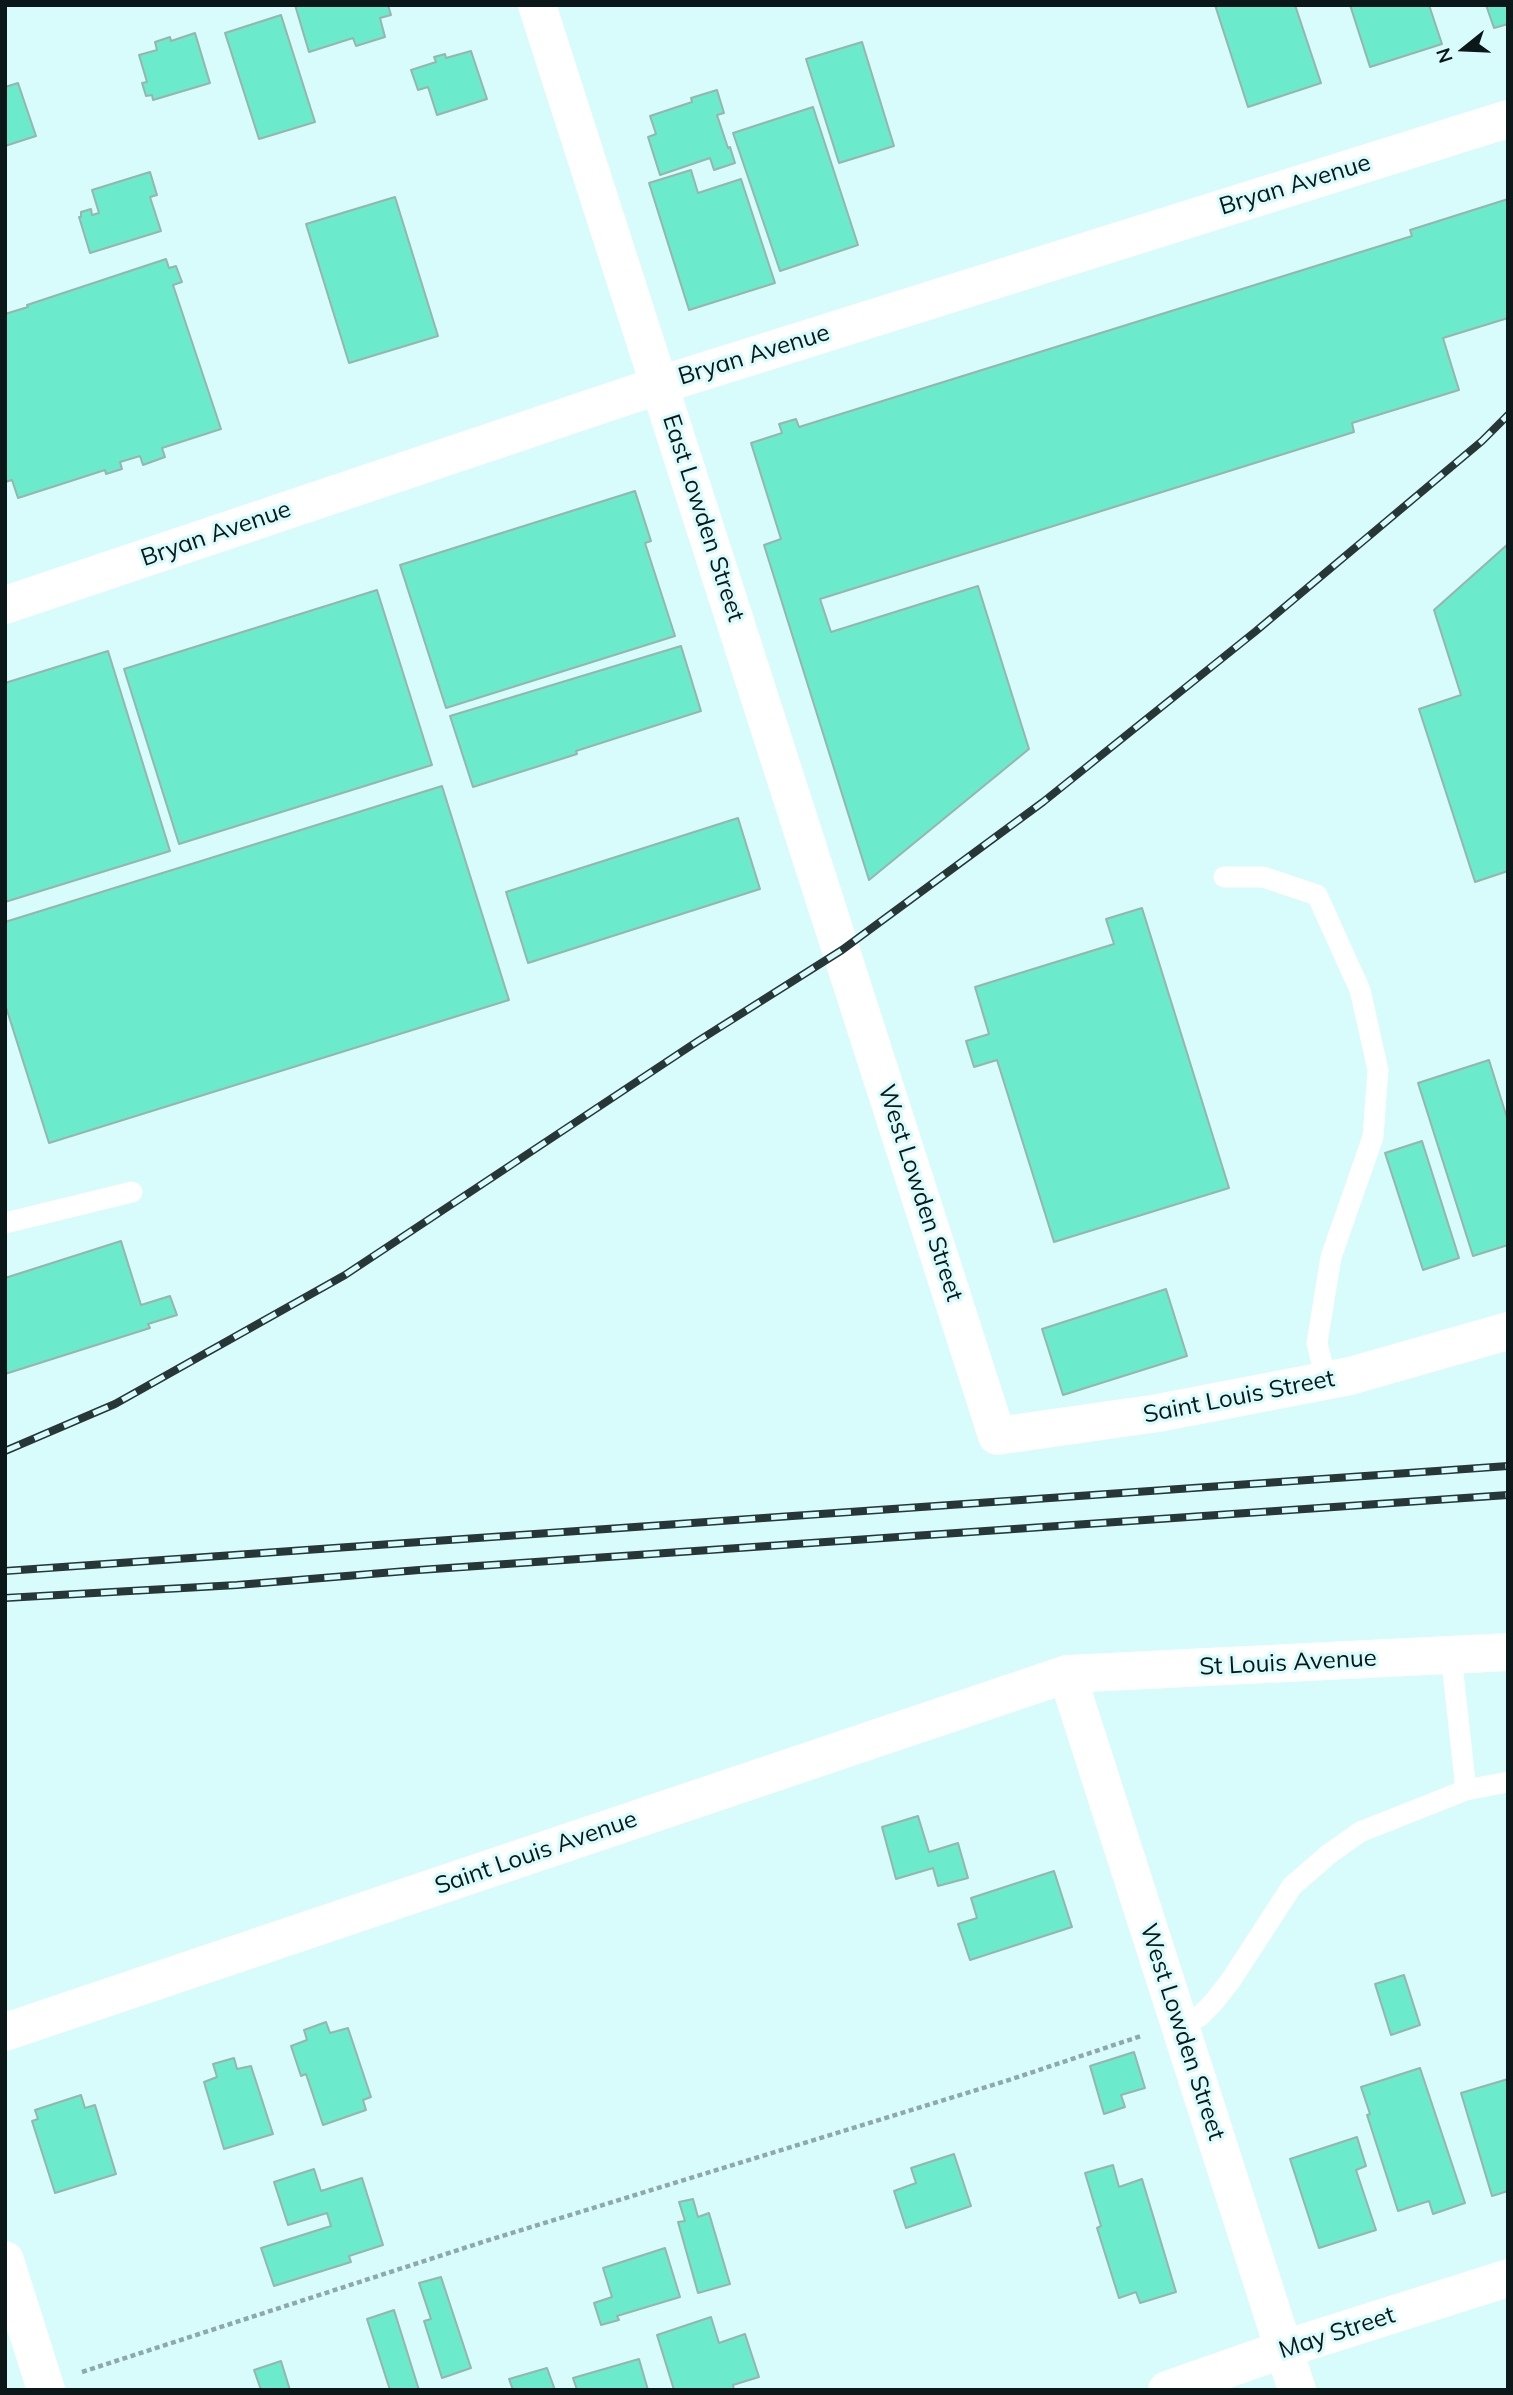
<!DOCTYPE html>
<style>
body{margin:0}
#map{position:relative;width:1513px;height:2395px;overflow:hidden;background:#d8fbfc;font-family:Mulish,sans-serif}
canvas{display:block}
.frame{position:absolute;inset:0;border:7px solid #0b1718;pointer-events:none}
.north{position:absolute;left:1429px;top:14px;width:70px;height:70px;-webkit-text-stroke:5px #d8fbfc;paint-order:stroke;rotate:252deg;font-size:19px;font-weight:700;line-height:28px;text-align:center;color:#0b1718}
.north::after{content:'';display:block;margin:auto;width:24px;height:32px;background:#0b1718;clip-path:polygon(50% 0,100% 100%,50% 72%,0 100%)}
</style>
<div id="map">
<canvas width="1513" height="2395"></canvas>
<div class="frame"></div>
<div class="north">N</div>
</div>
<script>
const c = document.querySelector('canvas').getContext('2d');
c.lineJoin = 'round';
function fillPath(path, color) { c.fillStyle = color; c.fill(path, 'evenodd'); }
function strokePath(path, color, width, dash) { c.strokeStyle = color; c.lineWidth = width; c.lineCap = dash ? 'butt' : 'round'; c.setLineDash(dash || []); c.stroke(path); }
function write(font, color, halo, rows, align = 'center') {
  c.font = font + ' Mulish,sans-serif'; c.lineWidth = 6; c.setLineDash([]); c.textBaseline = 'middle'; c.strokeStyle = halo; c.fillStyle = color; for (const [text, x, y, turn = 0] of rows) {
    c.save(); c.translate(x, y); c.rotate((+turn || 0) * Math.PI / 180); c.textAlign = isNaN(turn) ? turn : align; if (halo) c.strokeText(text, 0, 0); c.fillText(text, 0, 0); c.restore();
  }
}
const building = new Path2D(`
 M 295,5 L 388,5 L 391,15 L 380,18 L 385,37 L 356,46 L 353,38 L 309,52 Z
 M 1215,5 L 1295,5 L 1321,83 L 1248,107 Z
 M 1350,5 L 1429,5 L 1442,44 L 1370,67 Z
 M 1486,5 L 1508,5 L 1508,24 L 1494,28 Z
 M 281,15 L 315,122 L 259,139 L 225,33 Z
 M 195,33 L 210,83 L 153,100 L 152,95 L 146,96 L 142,83 L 147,82 L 139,55 L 157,50 L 155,42 L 170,37 L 171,41 Z
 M 862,42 L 894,146 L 839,163 L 806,59 Z
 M 471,51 L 487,99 L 437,115 L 428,87 L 418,90 L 411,70 L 436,62 L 434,57 L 445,54 L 446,58 Z
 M 18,83 L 36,136 L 5,146 L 5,87 Z
 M 717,90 L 724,113 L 717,115 L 728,148 L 730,147 L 735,163 L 714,170 L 710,158 L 660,175 L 648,137 L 656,134 L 650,116 L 692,102 L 691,98 Z
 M 813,107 L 858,245 L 780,271 L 733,133 Z
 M 691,170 L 698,193 L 741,179 L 775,283 L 689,310 L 649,183 Z
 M 150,172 L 157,195 L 150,197 L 161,231 L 90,253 L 79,217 L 81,217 L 81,212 L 91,209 L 92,215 L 99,213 L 92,190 Z
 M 395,197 L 438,336 L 349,363 L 306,224 Z
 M 1508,199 L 1508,318 L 1443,338 L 1459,390 L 1352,423 L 1354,432 L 820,599 L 831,632 L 978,586 L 1029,749 L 869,880 L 764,545 L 781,539 L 751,443 L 782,433 L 779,424 L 796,419 L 799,427 L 1412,236 L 1410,230 Z
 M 166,259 L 169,268 L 176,266 L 182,282 L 173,285 L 221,429 L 162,448 L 165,457 L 143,465 L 140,456 L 120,462 L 122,469 L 106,474 L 105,470 L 18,498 L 12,480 L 5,482 L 5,314 L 28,307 L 27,305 Z
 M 635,491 L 651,541 L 645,543 L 675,636 L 446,708 L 400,565 Z
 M 1508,544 L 1508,871 L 1475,882 L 1419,709 L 1461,695 L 1434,610 Z
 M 377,590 L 432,765 L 179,844 L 124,669 Z
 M 681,646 L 701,711 L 576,751 L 577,754 L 473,787 L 450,716 Z
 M 108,651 L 170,851 L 5,902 L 5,683 Z
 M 442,786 L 509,1000 L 49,1143 L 5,1004 L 5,922 Z
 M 738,818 L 760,889 L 528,963 L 506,892 Z
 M 1142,908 L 1229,1188 L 1054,1242 L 997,1060 L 974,1067 L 966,1041 L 989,1034 L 975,987 L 1114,944 L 1106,919 Z
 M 1489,1060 L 1508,1121 L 1508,1245 L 1473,1256 L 1418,1083 Z
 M 1422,1141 L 1459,1258 L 1423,1270 L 1385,1153 Z
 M 121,1241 L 141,1305 L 170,1296 L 177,1315 L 148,1324 L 150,1328 L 5,1374 L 5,1278 Z
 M 1166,1289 L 1187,1356 L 1063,1395 L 1042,1329 Z
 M 918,1816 L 929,1852 L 958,1843 L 968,1878 L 938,1886 L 933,1868 L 896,1879 L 882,1827 Z
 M 1054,1871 L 1072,1927 L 970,1960 L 958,1924 L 977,1918 L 971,1898 Z
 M 1404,1975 L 1420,2025 L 1391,2035 L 1375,1984 Z
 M 326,2022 L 330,2033 L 348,2028 L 371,2097 L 363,2100 L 366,2110 L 323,2125 L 306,2074 L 301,2076 L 291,2046 L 307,2040 L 304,2030 Z
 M 1134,2052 L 1145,2088 L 1121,2095 L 1125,2107 L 1104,2114 L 1090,2066 Z
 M 234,2058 L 237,2069 L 251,2066 L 273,2134 L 224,2149 L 204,2082 L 217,2077 L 213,2064 Z
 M 1420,2068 L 1465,2203 L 1433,2214 L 1429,2201 L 1398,2211 L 1367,2115 L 1370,2114 L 1361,2087 Z
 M 1508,2079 L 1508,2191 L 1492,2196 L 1461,2093 Z
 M 81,2095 L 85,2108 L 95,2105 L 116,2174 L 55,2193 L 32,2121 L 38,2119 L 35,2110 Z
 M 1357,2137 L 1366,2166 L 1356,2170 L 1376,2230 L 1319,2248 L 1290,2159 Z
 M 954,2154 L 971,2206 L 906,2228 L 894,2191 L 916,2183 L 911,2168 Z
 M 1113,2165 L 1119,2187 L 1142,2179 L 1176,2292 L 1140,2303 L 1136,2292 L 1119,2298 L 1097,2228 L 1101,2226 L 1085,2173 Z
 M 314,2169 L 321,2191 L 362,2178 L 383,2245 L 349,2256 L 351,2262 L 274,2286 L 261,2248 L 331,2226 L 327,2213 L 288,2225 L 274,2182 Z
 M 693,2199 L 698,2217 L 709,2213 L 730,2284 L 698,2293 L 678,2222 L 685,2221 L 679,2202 Z
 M 665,2248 L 680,2297 L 617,2316 L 619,2320 L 601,2325 L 594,2303 L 612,2297 L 603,2268 Z
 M 441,2277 L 471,2368 L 442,2378 L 424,2321 L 431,2319 L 419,2283 Z
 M 394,2310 L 419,2390 L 390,2390 L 367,2319 Z
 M 711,2317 L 719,2343 L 745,2334 L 759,2377 L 733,2385 L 734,2390 L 674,2390 L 657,2335 Z
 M 639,2359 L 648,2390 L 577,2390 L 573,2378 Z
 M 281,2361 L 290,2390 L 261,2390 L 254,2370 Z
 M 547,2368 L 555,2390 L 513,2390 L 509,2379 Z`);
fillPath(building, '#6beacc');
strokePath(building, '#97b5ac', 2);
strokePath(new Path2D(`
 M 82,2372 L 489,2240 L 1012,2079 L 1141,2036`), '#8ea9aa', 4.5, [5, 3.5]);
strokePath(new Path2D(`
 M 1224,877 L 1263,877 L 1317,895 L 1360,990 L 1378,1070 L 1373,1137 L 1331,1257 L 1317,1343 L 1326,1380
 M 5,1223 L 132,1192
 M 1466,1790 L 1508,1782
 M 1179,2023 L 1199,2017 L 1213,2003 L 1231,1980 L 1292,1886 L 1329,1854 L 1360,1832 L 1466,1790 L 1451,1654`), '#fff', 21);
strokePath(new Path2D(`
 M 537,5 L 997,1436 L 1158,1413 L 1350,1376 L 1508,1331
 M 5,605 L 660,385 L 1508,119
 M 1067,1674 L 1297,2390
 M 5,2032 L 1067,1674 L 1508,1652
 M 5,2260 L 46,2390
 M 1167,2390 L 1284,2349 L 1508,2278`), '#fff', 38);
const rail = new Path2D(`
 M 5,1451 L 115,1404 L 345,1275 L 698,1041 L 842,950 L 1043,802 L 1256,631 L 1482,441 L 1508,415
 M 5,1571 L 1508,1466
 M 5,1598 L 237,1585 L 419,1570 L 1508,1495`);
strokePath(rail, '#273637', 8);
strokePath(rail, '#d8fbfc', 5, [16]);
write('24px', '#0b1718', '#d8fbfc', [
 ["Bryan Avenue",1295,185,-17],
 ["Bryan Avenue",754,355,-17],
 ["East Lowden Street",703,518,72],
 ["Bryan Avenue",216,534,-19],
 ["West Lowden Street",920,1193,72],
 ["Saint Louis Street",1239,1397,-11],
 ["St Louis Avenue",1288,1663,-3],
 ["Saint Louis Avenue",536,1853,-19],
 ["West Lowden Street",1182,2032,72],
 ["May Street",1337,2333,-18]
]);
</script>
